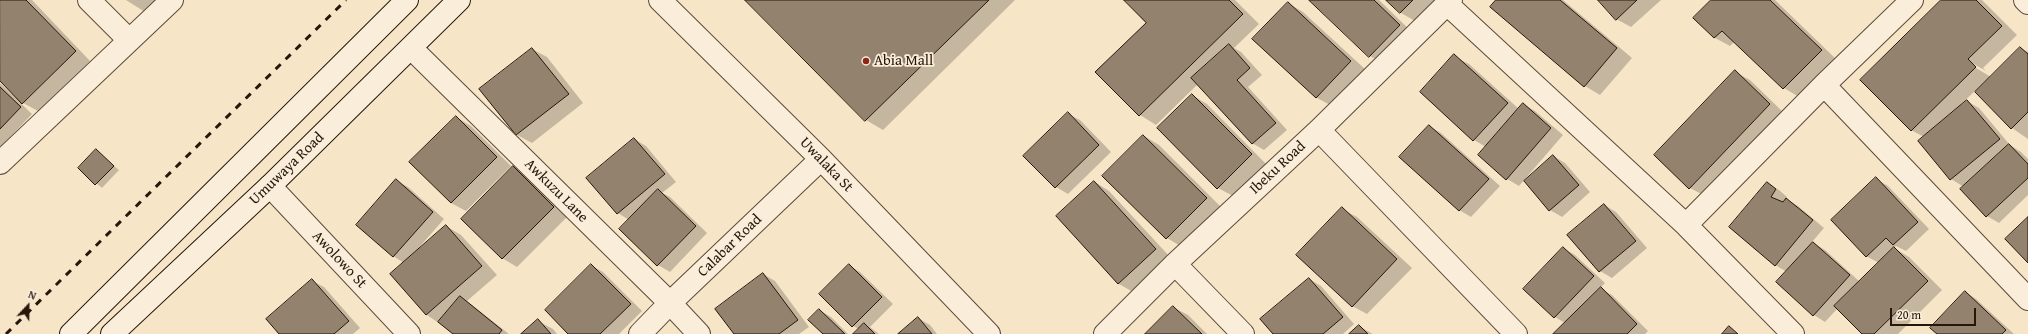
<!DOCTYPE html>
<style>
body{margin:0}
#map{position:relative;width:2028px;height:334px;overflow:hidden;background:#f7e5c7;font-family:"Gentium Book Plus",serif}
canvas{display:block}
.north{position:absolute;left:8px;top:286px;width:40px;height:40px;-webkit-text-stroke:3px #faeedb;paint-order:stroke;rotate:22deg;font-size:11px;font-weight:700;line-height:16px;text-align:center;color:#27170b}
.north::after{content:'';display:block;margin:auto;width:14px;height:18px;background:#27170b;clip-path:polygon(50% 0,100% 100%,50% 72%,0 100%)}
.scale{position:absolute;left:1890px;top:308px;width:86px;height:18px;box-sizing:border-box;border:2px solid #27170b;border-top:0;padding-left:5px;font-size:12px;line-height:14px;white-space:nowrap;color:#27170b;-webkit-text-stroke:3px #faeedb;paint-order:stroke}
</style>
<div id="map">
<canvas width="2028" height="334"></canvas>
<div class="north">N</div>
<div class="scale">20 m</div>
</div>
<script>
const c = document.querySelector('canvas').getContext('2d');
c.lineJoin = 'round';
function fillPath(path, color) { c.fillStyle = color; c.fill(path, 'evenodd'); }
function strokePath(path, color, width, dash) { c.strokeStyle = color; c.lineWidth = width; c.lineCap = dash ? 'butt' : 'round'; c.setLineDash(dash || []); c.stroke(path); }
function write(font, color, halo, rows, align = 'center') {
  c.font = font + ' "Gentium Book Plus",serif'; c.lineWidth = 3.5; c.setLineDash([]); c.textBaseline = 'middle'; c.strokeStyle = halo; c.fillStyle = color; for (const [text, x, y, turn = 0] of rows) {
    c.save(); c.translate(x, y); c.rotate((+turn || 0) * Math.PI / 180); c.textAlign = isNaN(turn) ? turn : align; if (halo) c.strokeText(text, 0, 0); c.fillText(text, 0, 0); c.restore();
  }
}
fillPath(new Path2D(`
 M 0,0 L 32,0 L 90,61 L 38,111 L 23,103 L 0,79 Z
 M 126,0 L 156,0 L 145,12 Z
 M 747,0 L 1015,0 L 883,130 L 866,120 Z
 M 1125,0 L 1235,0 L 1259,24 L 1234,48 L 1241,52 L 1262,75 L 1248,87 L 1287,130 L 1264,150 L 1252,143 L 1198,84 L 1156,125 L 1140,115 L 1097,72 L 1148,23 Z
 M 1311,0 L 1379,0 L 1414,34 L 1385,65 L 1370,56 Z
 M 1388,0 L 1436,0 L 1415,21 L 1401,13 Z
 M 1498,0 L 1563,0 L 1632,58 L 1600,95 L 1585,86 L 1492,7 Z
 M 1599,0 L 1661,0 L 1631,27 L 1616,19 Z
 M 1712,0 L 1775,0 L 1836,59 L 1799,97 L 1784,88 L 1735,41 L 1730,46 L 1715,38 L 1695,18 Z
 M 1943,0 L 1982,0 L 2017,35 L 1983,68 L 1986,71 L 1972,63 L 1971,65 L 1991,77 L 2020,48 L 2028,52 L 2028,139 L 2012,128 L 1975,91 L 1961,104 L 1963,105 L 1967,101 L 1979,108 L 2010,145 L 2021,152 L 2028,159 L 2028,195 L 1999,223 L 1987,216 L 1964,187 L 1951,179 L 1924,137 L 1911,130 Z
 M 1288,3 L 1303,12 L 1366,70 L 1332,106 L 1317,98 L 1254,39 Z
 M 532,49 L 547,57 L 583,103 L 532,143 L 517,135 L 481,89 Z
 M 1454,56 L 1469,64 L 1519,109 L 1523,104 L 1535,111 L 1563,135 L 1519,186 L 1507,179 L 1486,147 L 1474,140 L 1421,92 Z
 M 1735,72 L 1750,80 L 1784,113 L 1705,196 L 1690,188 Z
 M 0,83 L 32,114 L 0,148 Z
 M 1192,95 L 1207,104 L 1266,164 L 1233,196 L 1218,188 Z
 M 1068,114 L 1080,120 L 1111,152 L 1068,194 L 1056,187 L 1025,156 Z
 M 456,117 L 471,126 L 511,166 L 466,211 L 451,203 Z
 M 1429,126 L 1441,133 L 1500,186 L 1471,217 L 1459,210 Z
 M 1144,136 L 1159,145 L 1221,207 L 1182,247 L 1167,238 Z
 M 634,139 L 646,146 L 676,182 L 662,193 L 670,197 L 707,233 L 670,272 L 658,265 L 629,220 L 618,213 Z
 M 96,151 L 119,170 L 102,188 L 79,168 Z
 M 1553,156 L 1565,163 L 1590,192 L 1562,217 L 1550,210 Z
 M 513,168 L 528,176 L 568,216 L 517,267 L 502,258 Z
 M 1876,179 L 1888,186 L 1929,229 L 1906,251 L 1896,246 L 1894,248 L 1909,257 L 1942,290 L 1898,334 L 1863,334 L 1838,308 L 1825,322 L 1814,315 L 1787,272 L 1775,265 L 1767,183 L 1779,190 L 1787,197 L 1786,199 L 1798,206 L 1824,228 L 1812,242 L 1825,250 L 1860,282 L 1879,263 L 1866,256 Z
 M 397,181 L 408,187 L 444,219 L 416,251 L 446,226 L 461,235 L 497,275 L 467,301 L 509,334 L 455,334 L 427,315 L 391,274 L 404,263 L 393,256 Z
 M 1095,182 L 1109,191 L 1171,258 L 1133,292 L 1119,284 L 1057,216 Z
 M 1604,205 L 1616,212 L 1647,248 L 1612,278 L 1600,271 L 1569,235 Z
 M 1342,209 L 1357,217 L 1412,268 L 1367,314 L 1352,306 Z
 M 1563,248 L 1575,255 L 1605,283 L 1600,288 L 1612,295 L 1648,331 L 1645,334 L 1555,334 L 1565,323 L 1555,317 L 1525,289 Z
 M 591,265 L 603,272 L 642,311 L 619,334 L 570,334 Z
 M 849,265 L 860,272 L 893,304 L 870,327 L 879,334 L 854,334 L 859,329 L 853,326 Z
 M 763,274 L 775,281 L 809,327 L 799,334 L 735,334 Z
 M 1309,279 L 1321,286 L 1354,324 L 1343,334 L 1274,334 Z
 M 312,281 L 324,287 L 360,328 L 353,334 L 281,334 Z
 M 1965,292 L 1976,299 L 2014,334 L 1938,334 Z
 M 1173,307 L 1188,315 L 1207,334 L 1146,334 Z
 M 819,310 L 831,317 L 848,334 L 824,334 Z
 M 918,318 L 930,325 L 937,334 L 899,334 Z
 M 538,321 L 553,329 L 557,334 L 523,334 Z
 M 1359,326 L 1371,333 L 1372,334 L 1350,334 Z`), '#0003');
const building = new Path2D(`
 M 0,0 L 26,0 L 76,51 L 22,104 L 0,81 Z
 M 745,0 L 989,0 L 865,121 Z
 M 1124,0 L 1229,0 L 1243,14 L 1139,116 L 1095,72 L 1146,23 Z
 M 1309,0 L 1374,0 L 1400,25 L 1369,57 Z
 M 1386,0 L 1413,0 L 1400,13 Z
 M 1496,0 L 1560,0 L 1617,48 L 1584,87 L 1490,7 Z
 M 1598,0 L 1637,0 L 1616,20 Z
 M 1711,0 L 1770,0 L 1822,50 L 1783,89 L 1722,31 L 1714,38 L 1693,18 Z
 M 1941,0 L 1976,0 L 2002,26 L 1968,59 L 1976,67 L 1911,131 L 1860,80 Z
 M 1288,2 L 1351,61 L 1316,98 L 1252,39 Z
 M 1229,44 L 1250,68 L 1237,80 L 1276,123 L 1252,144 L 1191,78 Z
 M 2020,47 L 2028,54 L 2028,112 L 2011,129 L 1975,92 Z
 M 532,48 L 569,94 L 516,135 L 479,89 Z
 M 1454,54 L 1508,103 L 1473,141 L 1420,92 Z
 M 1735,70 L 1770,104 L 1689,189 L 1654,155 Z
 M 0,87 L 21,107 L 0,129 Z
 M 1192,94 L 1252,154 L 1217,189 L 1157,128 Z
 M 1967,100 L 2000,139 L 1950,180 L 1918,141 Z
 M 1523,103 L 1551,128 L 1506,180 L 1478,155 Z
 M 1068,112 L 1099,145 L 1055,188 L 1023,156 Z
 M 456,116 L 497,157 L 451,203 L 409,162 Z
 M 1429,125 L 1489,179 L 1459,211 L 1399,157 Z
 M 1143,135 L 1207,198 L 1166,239 L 1102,176 Z
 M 634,138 L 665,174 L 617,214 L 586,178 Z
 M 2009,144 L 2028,164 L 2028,178 L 1986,217 L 1960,189 Z
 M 96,149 L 114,166 L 95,185 L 78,168 Z
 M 1553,155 L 1579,185 L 1549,211 L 1524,181 Z
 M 513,166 L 554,207 L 502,259 L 461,219 Z
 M 1876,177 L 1918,222 L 1893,245 L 1886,238 L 1866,257 L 1831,220 Z
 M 396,179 L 433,212 L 393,257 L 356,225 Z
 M 1094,181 L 1156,249 L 1118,284 L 1056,216 Z
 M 1767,182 L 1776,189 L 1771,197 L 1783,202 L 1786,198 L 1813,220 L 1775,266 L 1729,227 Z
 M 658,189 L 696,226 L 657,266 L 619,229 Z
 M 1604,204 L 1636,241 L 1599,272 L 1567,235 Z
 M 1342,207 L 1397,259 L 1352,307 L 1296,255 Z
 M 2028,217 L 2028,263 L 2005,239 Z
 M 446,225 L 482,266 L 426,315 L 390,274 Z
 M 1813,242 L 1850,275 L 1813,316 L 1776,282 Z
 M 1563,247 L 1594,276 L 1554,318 L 1523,289 Z
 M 1894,247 L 1928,281 L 1874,334 L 1862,334 L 1834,306 Z
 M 591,264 L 631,304 L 600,334 L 568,334 L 545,310 Z
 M 849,264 L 882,297 L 852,327 L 819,294 Z
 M 763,273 L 798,320 L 779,334 L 734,334 L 715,309 Z
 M 1309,278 L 1343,317 L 1323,334 L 1273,334 L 1260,319 Z
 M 312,279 L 349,321 L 334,334 L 279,334 L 266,319 Z
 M 1601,287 L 1637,324 L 1627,334 L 1553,334 Z
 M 1965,291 L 2006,330 L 2002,334 L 1937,334 L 1930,328 Z
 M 460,296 L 502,330 L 499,334 L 453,334 L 438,322 Z
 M 1173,306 L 1202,334 L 1145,334 Z
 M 819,309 L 845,334 L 823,334 L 808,320 Z
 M 918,317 L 932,334 L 898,334 Z
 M 538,319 L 551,334 L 521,334 Z
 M 864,323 L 875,334 L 853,334 Z
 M 1359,325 L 1368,334 L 1349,334 Z
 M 1729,326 L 1738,334 L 1722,334 Z`);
fillPath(building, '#93826d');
strokePath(building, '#27170b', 1);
const street = new Path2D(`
 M 89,0 L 129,40
 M 660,0 L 821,159 L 989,334
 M 2025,0 L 2028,3
 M 1447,4 L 1686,225 L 1793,334
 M 412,49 L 670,303 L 699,334
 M 1824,85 L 2028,299
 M 1319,130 L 1516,334
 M 0,163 L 172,0
 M 270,186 L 409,334
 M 1686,225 L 1824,85 L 1912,0
 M 1175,264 L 1243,334
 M 640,334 L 670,303 L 821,159
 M 1105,334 L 1175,264 L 1319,130 L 1451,0`);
const secondary = new Path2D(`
 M 71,334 L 407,0
 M 112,334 L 270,186 L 459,0`);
strokePath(street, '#5b4a3a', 24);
strokePath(secondary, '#27170b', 24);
strokePath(street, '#faeedb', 22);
strokePath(secondary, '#faeedb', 22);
strokePath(new Path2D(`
 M 6,334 L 346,0`), '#27170b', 3, [7, 7]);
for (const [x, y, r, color] of [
 [866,61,4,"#8f2418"]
]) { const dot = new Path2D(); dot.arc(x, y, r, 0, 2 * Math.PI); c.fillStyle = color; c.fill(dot); strokePath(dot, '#faeedb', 1.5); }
write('15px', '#27170b', '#faeedb', [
 ["Abia Mall",874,61]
], 'left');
write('15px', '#27170b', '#faeedb', [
 ["Uwalaka St",826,165,46],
 ["Ibeku Road",1278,168,-43],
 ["Umuwaya Road",287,169,-44],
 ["Awkuzu Lane",556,191,45],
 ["Calabar Road",730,246,-44],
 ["Awolowo St",339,260,47]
]);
</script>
